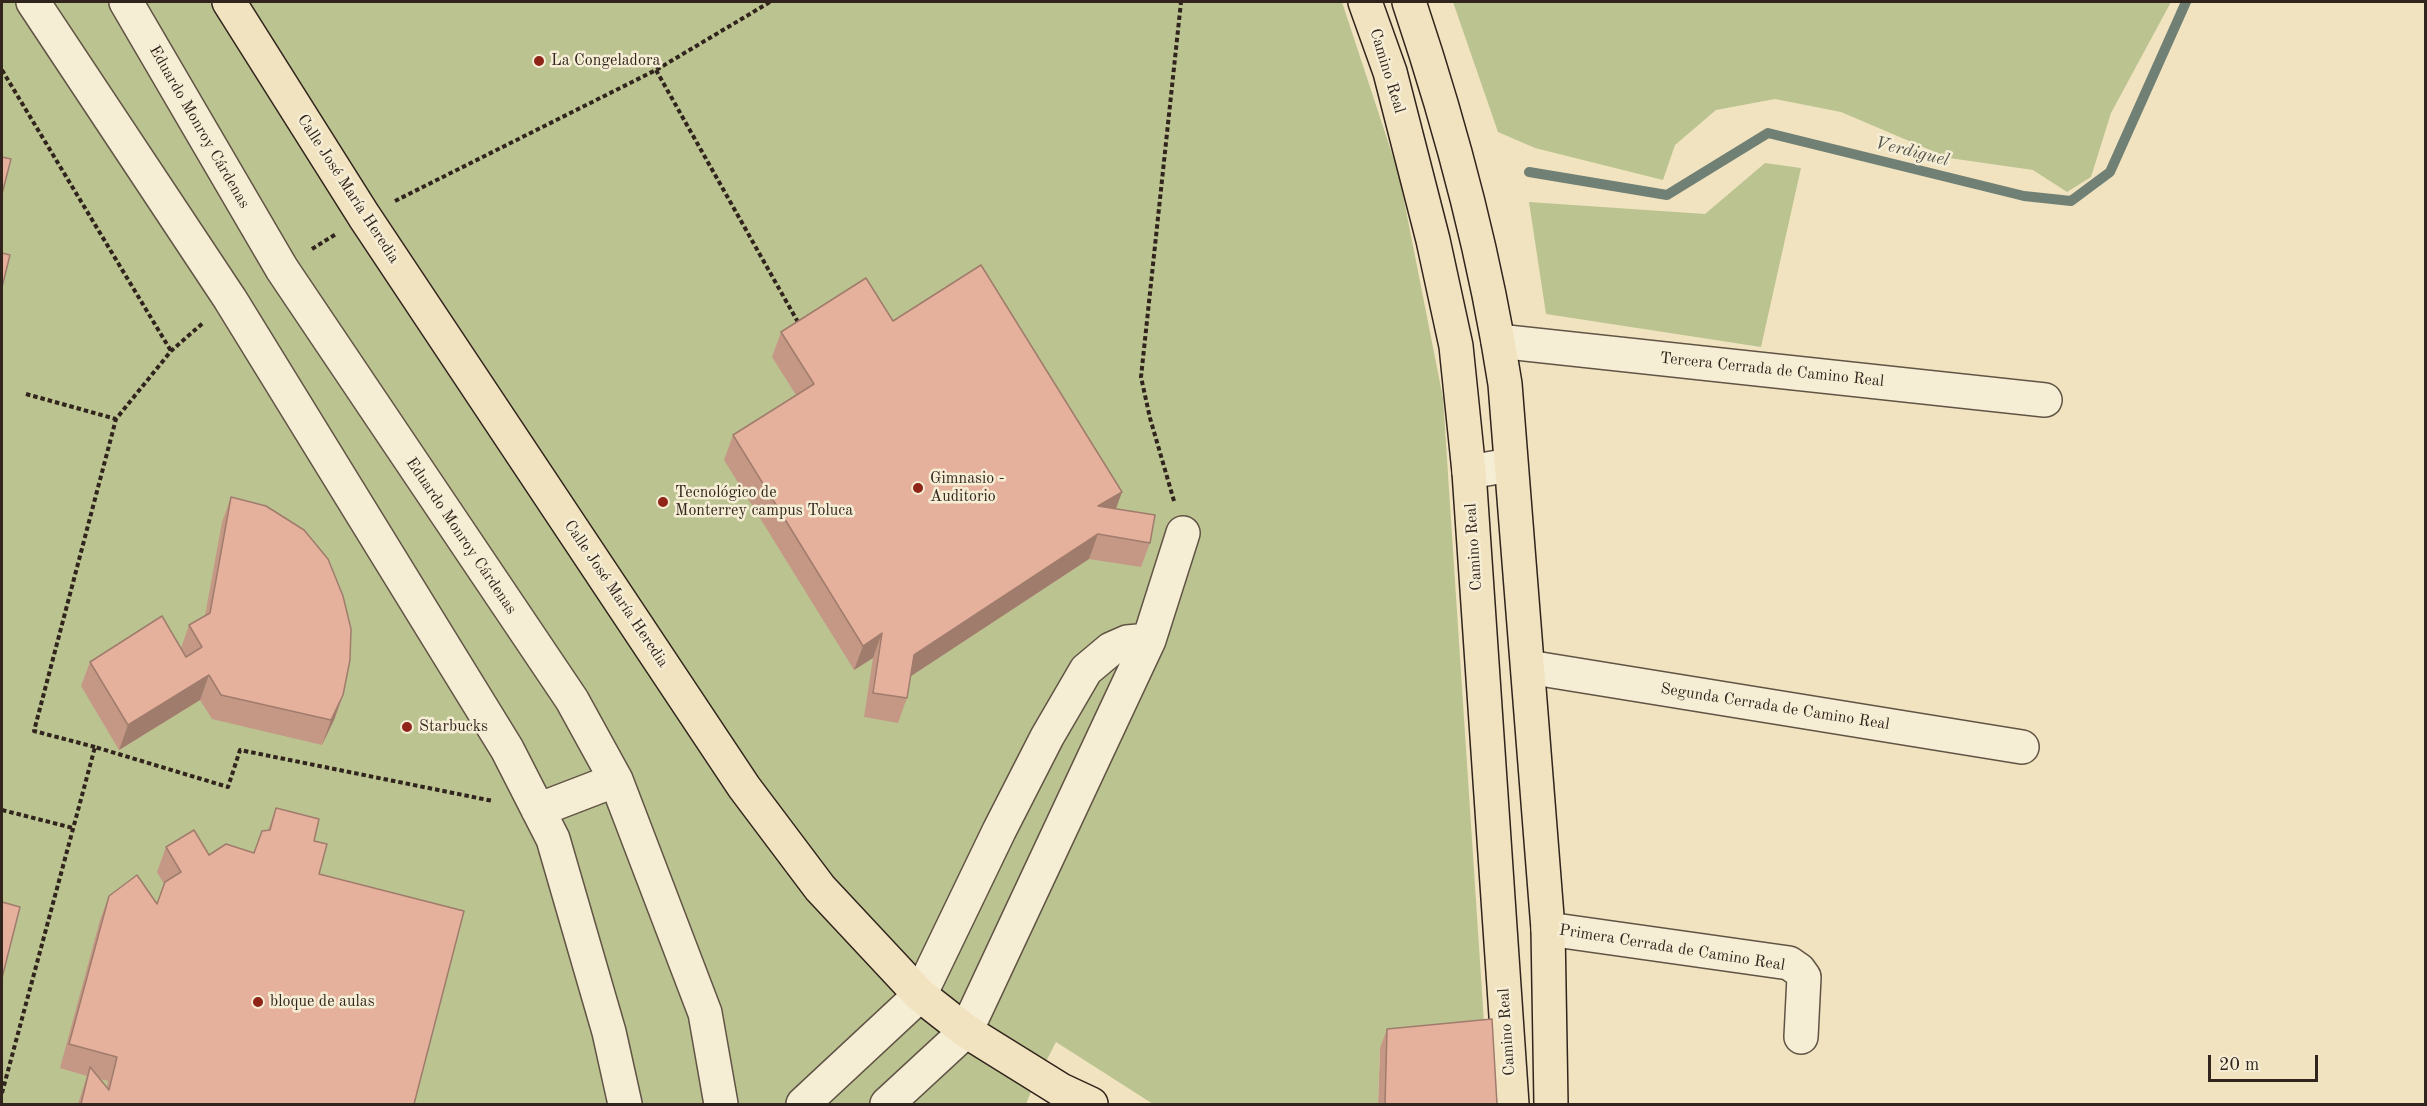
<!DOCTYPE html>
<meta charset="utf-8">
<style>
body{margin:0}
#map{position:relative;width:2427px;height:1106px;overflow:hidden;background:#f1e3bf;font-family:"Old Standard TT",serif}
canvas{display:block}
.frame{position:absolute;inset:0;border:3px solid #31241c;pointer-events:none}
.scale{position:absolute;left:2208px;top:1055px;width:110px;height:27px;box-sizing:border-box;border:3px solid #31241c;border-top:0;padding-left:8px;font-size:18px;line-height:21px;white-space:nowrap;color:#31241c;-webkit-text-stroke:4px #f6edd5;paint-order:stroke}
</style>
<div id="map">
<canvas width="2427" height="1106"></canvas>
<div class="frame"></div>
<div class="scale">20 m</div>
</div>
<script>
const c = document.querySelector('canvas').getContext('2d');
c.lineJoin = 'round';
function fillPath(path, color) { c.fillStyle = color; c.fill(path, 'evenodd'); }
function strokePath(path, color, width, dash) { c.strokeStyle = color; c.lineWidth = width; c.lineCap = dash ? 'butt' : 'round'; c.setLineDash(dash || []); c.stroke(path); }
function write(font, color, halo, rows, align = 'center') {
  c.font = font + ' "Old Standard TT",serif'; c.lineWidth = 5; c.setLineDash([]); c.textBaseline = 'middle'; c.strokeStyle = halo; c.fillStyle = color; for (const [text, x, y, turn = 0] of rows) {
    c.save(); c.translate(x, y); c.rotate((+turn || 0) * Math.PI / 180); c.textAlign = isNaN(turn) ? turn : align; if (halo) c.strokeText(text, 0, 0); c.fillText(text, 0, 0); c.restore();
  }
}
fillPath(new Path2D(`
 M 2,2 L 1342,2 L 1399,175 L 1443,398 L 1485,1038 L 1380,1048 L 1378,1104 L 1153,1104 L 1056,1042 L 1033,1087 L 1026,1104 L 2,1104 Z
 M 1453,2 L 2171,2 L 2111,113 L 2091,177 L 2067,192 L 2033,170 L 1949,158 L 1841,112 L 1775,99 L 1716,110 L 1675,145 L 1663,180 L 1535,148 L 1498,132 Z
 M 1765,163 L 1801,168 L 1761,347 L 1546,314 L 1529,202 L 1705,214 Z`), '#bbc391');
strokePath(new Path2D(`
 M 1529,172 L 1667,195 L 1768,133 L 2024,196 L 2071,201 L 2110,172 L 2186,2`), '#718075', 10);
const minor = new Path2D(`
 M 33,2 L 230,299 L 507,749 L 553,839 L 609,1032 L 625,1104
 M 126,2 L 282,269 L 572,700 L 616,780 L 705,1013 L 721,1104
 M 1498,341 L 2045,400
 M 1469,472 L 1510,465
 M 1528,667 L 2022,747
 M 538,810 L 616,780
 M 1548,929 L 1789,963 L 1799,970 L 1804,977 L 1801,1037
 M 803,1104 L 920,995 L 999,831 L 1047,737 L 1086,670 L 1111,649 L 1127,642 L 1149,640
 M 887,1104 L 966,1031 L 1149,640 L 1183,533`);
const major = new Path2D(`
 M 229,2 L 364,216 L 744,787 L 820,888 L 920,995 L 966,1031 L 1061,1090 L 1091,1104
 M 1365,2 L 1390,72 L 1433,240 L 1456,346 L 1469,472 L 1512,1104
 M 1409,2 C 1451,127 1485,254 1505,384 L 1548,929 L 1551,1104`);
strokePath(minor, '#615445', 36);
strokePath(major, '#31241c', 36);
strokePath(new Path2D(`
 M 2,70 L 171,351
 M 656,70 L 799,324
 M 395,201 L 656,70 L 770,2
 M 312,249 L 336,234
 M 26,394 L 116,419
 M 1174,501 L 1150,418 L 1141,377 L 1181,2
 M 95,747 L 34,731 L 116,419 L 171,351 L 204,322
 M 2,810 L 73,828
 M 2,1093 L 95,747 L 228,787 L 240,750 L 493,801`), '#31241c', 4, [4.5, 3]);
strokePath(minor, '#f6edd5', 33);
strokePath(major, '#f1e3bf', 33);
fillPath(new Path2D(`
 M 893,321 L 1122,492 L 1115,509 L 1150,543 L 1141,567 L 1089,559 L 911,676 L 907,698 L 898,723 L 864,717 L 873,658 L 854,670 L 724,460 L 733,435 L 796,395 L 772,357 L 781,332 Z
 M 231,497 L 343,695 L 334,720 L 322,745 L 212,719 L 200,700 L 119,750 L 81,686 L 90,662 L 181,648 L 189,625 L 205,616 L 222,522 Z
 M 276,808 L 314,841 L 319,874 L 414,1104 L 78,1104 L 87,1076 L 60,1068 L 100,920 L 109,896 L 157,904 L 164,884 L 157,872 L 166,847 L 209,855 L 254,853 L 268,830 ZM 100,1079 L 108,1081 L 107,1087 Z
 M 1387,1029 L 1497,1104 L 1378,1104 L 1380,1048 Z`), '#c59886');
fillPath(new Path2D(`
 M 1122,492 L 1113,517 L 1098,506 Z
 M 1098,534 L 1089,559 L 905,680 L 914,655 Z
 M 882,633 L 873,658 L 854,670 L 863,646 Z
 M 209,675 L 200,700 L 119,750 L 128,725 Z
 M 343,695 L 334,720 L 322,745 L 331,720 Z`), '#a07c6d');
const building = new Path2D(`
 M 2,157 L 11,159 L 2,194 Z
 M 2,253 L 10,255 L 2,287 Z
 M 981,265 L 1122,492 L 1098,506 L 1155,515 L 1150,543 L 1098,534 L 914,655 L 907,698 L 873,693 L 882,633 L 863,646 L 733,435 L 814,384 L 781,332 L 866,278 L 893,321 Z
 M 231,497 L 266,506 L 304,530 L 328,559 L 343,596 L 351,629 L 350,660 L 343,695 L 331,720 L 221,695 L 209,675 L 128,725 L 90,662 L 162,616 L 186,657 L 202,647 L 189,625 L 210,613 Z
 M 276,808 L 319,819 L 314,841 L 327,844 L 319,874 L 464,911 L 414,1104 L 81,1104 L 90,1067 L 109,1090 L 117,1057 L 69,1044 L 109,896 L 137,875 L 157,904 L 165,882 L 181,872 L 166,847 L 194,830 L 209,855 L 226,844 L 254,853 L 262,831 L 270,830 Z
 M 2,902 L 20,907 L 2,978 Z
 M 1492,1019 L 1497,1104 L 1385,1104 L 1387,1029 Z`);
fillPath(building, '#e5b19c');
strokePath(building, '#a07c6d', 1.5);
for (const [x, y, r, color] of [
 [539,61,6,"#8f2418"],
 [918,488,6,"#8f2418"],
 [663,502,6,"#8f2418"],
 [407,727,6,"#8f2418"],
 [258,1002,6,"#8f2418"]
]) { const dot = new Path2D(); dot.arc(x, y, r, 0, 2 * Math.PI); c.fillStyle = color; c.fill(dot); strokePath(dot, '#f6edd5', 2); }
write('16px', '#31241c', '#f6edd5', [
 ["La Congeladora",551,61],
 ["Gimnasio -",930,479],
 ["Auditorio",930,497],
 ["Tecnológico de",675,493],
 ["Monterrey campus Toluca",675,511],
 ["Starbucks",419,727],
 ["bloque de aulas",270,1002]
], 'left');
write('16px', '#31241c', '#f6edd5', [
 ["Camino Real",1387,71,73],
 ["Eduardo Monroy Cárdenas",199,127,60],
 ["Calle José María Heredia",348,189,57],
 ["Tercera Cerrada de Camino Real",1772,370,6],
 ["Eduardo Monroy Cárdenas",461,536,56],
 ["Camino Real",1474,547,-94],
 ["Calle José María Heredia",616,594,56],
 ["Segunda Cerrada de Camino Real",1775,707,9],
 ["Primera Cerrada de Camino Real",1672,948,9],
 ["Camino Real",1507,1032,-94]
]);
write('italic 18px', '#515249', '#f6edd5', [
 ["Verdiguel",1912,152,14]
]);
</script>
